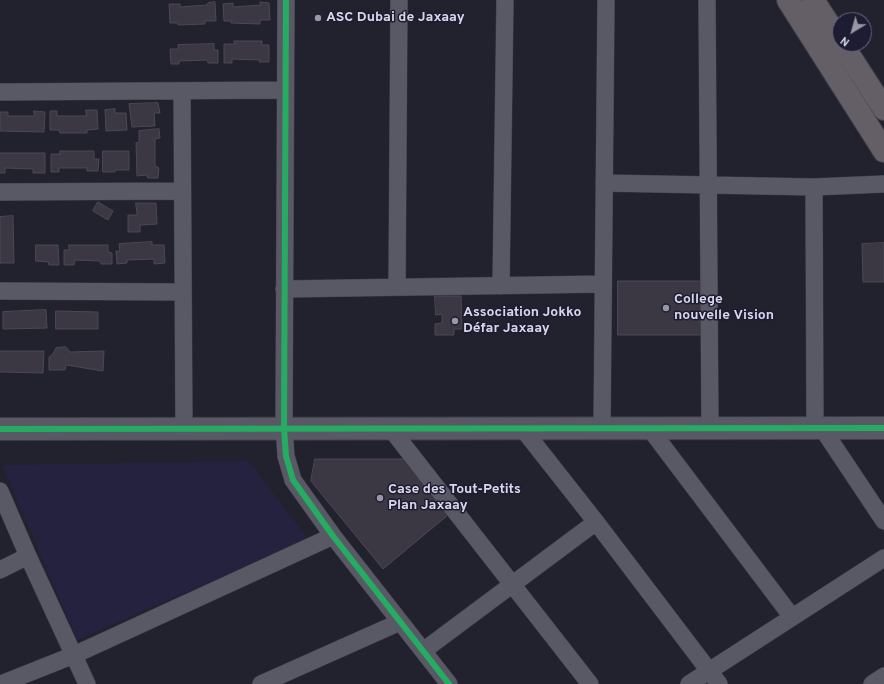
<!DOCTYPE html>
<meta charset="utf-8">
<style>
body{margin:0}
#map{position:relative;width:884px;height:684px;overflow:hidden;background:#22212e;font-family:Overpass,sans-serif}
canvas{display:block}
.north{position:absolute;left:832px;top:12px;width:40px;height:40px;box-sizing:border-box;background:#1d1c33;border:1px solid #67677b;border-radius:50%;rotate:217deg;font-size:11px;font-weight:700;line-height:16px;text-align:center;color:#d7d7e8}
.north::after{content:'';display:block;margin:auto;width:14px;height:18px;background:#9897a7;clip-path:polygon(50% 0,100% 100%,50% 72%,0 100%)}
</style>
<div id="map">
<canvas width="884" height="684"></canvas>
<div class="north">N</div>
</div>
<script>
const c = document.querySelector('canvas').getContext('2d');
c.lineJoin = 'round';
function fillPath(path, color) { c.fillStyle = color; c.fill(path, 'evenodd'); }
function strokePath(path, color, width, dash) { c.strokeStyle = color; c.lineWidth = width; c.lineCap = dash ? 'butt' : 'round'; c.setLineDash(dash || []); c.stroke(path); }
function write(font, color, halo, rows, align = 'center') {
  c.font = font + ' Overpass,sans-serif'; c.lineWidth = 3; c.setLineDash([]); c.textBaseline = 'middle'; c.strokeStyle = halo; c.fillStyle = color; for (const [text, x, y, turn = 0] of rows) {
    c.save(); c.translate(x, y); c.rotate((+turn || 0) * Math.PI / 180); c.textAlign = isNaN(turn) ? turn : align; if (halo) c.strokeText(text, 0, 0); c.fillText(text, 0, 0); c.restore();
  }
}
fillPath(new Path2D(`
 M 249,461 L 308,539 L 77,640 L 2,465 Z`), '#24223e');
const building = new Path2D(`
 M 215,2 L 216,21 L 205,21 L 205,24 L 178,25 L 178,23 L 170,23 L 169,4 L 180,4 L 180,7 L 207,5 L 208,3 Z
 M 260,2 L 269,3 L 270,20 L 260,20 L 260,24 L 231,23 L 231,21 L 224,21 L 223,4 L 233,3 L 233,7 L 261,5 Z
 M 234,41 L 262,41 L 262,45 L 269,45 L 269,62 L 259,62 L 260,60 L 232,59 L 232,63 L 224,63 L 224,44 L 235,44 Z
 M 214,44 L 214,50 L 218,50 L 218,63 L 208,63 L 207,60 L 179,61 L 179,64 L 171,64 L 170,49 L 178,49 L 178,45 Z
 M 158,103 L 160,113 L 154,113 L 155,126 L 132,127 L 129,104 Z
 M 115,109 L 115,113 L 126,113 L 127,130 L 106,131 L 105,110 Z
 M 86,110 L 97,110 L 98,129 L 87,130 L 87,133 L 60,133 L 59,130 L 50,130 L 50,111 L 57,111 L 57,116 L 86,116 Z
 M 34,111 L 45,112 L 44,132 L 0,131 L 0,112 L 8,112 L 8,116 L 34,116 Z
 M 159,129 L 160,138 L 155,139 L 155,166 L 159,168 L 158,178 L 148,178 L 146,175 L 137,176 L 136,143 L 139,142 L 139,131 Z
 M 60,151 L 94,151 L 94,159 L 99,159 L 98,171 L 87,171 L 87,168 L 59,168 L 59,172 L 51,172 L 51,154 L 60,154 Z
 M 103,151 L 129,151 L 129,170 L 115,170 L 115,172 L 103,172 Z
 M 0,153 L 45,153 L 45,173 L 33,173 L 33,169 L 5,168 L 5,173 L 0,173 Z
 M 98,202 L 113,211 L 108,220 L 93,211 Z
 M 136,203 L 156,203 L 157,224 L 140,225 L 140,232 L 128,232 L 128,215 L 137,215 Z
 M 13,216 L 14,263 L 0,263 L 0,217 Z
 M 152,242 L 152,245 L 164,245 L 165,263 L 154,264 L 154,259 L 127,260 L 127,263 L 117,264 L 116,251 L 120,251 L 119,244 Z
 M 884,243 L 884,282 L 863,282 L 862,244 Z
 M 36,245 L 58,245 L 59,265 L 49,265 L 48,262 L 36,261 Z
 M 69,245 L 108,245 L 108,252 L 112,253 L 112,264 L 101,264 L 100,261 L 75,260 L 74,265 L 64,265 L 64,250 L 69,250 Z
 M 618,281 L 701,281 L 702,335 L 618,335 Z
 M 435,296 L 461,296 L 462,329 L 454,329 L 454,335 L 435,335 L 435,324 L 442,323 L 442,314 L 436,315 Z
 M 46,310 L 47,328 L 3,329 L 3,312 Z
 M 56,311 L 98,312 L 98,329 L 56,329 Z
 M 66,347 L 70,352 L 104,351 L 103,371 L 66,365 L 65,370 L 49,370 L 49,357 L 53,354 L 56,348 Z
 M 0,351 L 44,351 L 43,373 L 0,372 Z
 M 315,459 L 407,459 L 448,515 L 383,569 L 311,481 Z`);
fillPath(building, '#3b3844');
strokePath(building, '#4c4953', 1);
const street = new Path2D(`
 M 286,0 L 284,428 L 286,456 L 293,480 L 333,536 L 449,684
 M 707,0 L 710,428
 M 182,91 L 184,429
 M 0,92 L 285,90
 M 604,183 L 814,187 L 884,184
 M 814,187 L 815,428
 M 0,192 L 182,191
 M 501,286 L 505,0
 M 397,287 L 399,0
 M 284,289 L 603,284
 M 0,291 L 183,292
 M 522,428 L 596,522 L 719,684
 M 602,428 L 606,0
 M 822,428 L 884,521
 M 391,429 L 590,684
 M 650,429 L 792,617
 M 0,491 L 28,556 L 87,684
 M 0,570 L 28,556
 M 423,651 L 596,522
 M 1,684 L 74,655 L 333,536
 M 261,684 L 400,622
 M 689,684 L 884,558
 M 872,684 L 884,676`);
const secondary = new Path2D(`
 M 0,429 L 884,428`);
const primary = new Path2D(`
 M 788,0 L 884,151
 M 813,0 L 840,41
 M 842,44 L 884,109`);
strokePath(street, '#3d3c48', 18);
strokePath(secondary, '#3d3c48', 24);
strokePath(primary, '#3d3c48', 24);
strokePath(street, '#595965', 17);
strokePath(secondary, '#595965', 22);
strokePath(primary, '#645e67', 22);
strokePath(new Path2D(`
 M 286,0 L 284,428 L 286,456 L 293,480 L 333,536 L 449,684
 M 0,429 L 884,428`), '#26ab63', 6);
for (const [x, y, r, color] of [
 [318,18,4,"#9897a7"],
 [666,308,4,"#9897a7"],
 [455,321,4,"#9897a7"],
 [380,498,4,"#9897a7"]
]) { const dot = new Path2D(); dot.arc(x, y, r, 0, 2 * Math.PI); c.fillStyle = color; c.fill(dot); strokePath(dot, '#1d1c33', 1.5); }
write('bold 14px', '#d7d7e8', '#1d1c33', [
 ["ASC Dubai de Jaxaay",326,18],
 ["College",674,300],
 ["nouvelle Vision",674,316],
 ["Association Jokko",463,313],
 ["Défar Jaxaay",463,329],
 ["Case des Tout-Petits",388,490],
 ["Plan Jaxaay",388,506]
], 'left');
</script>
